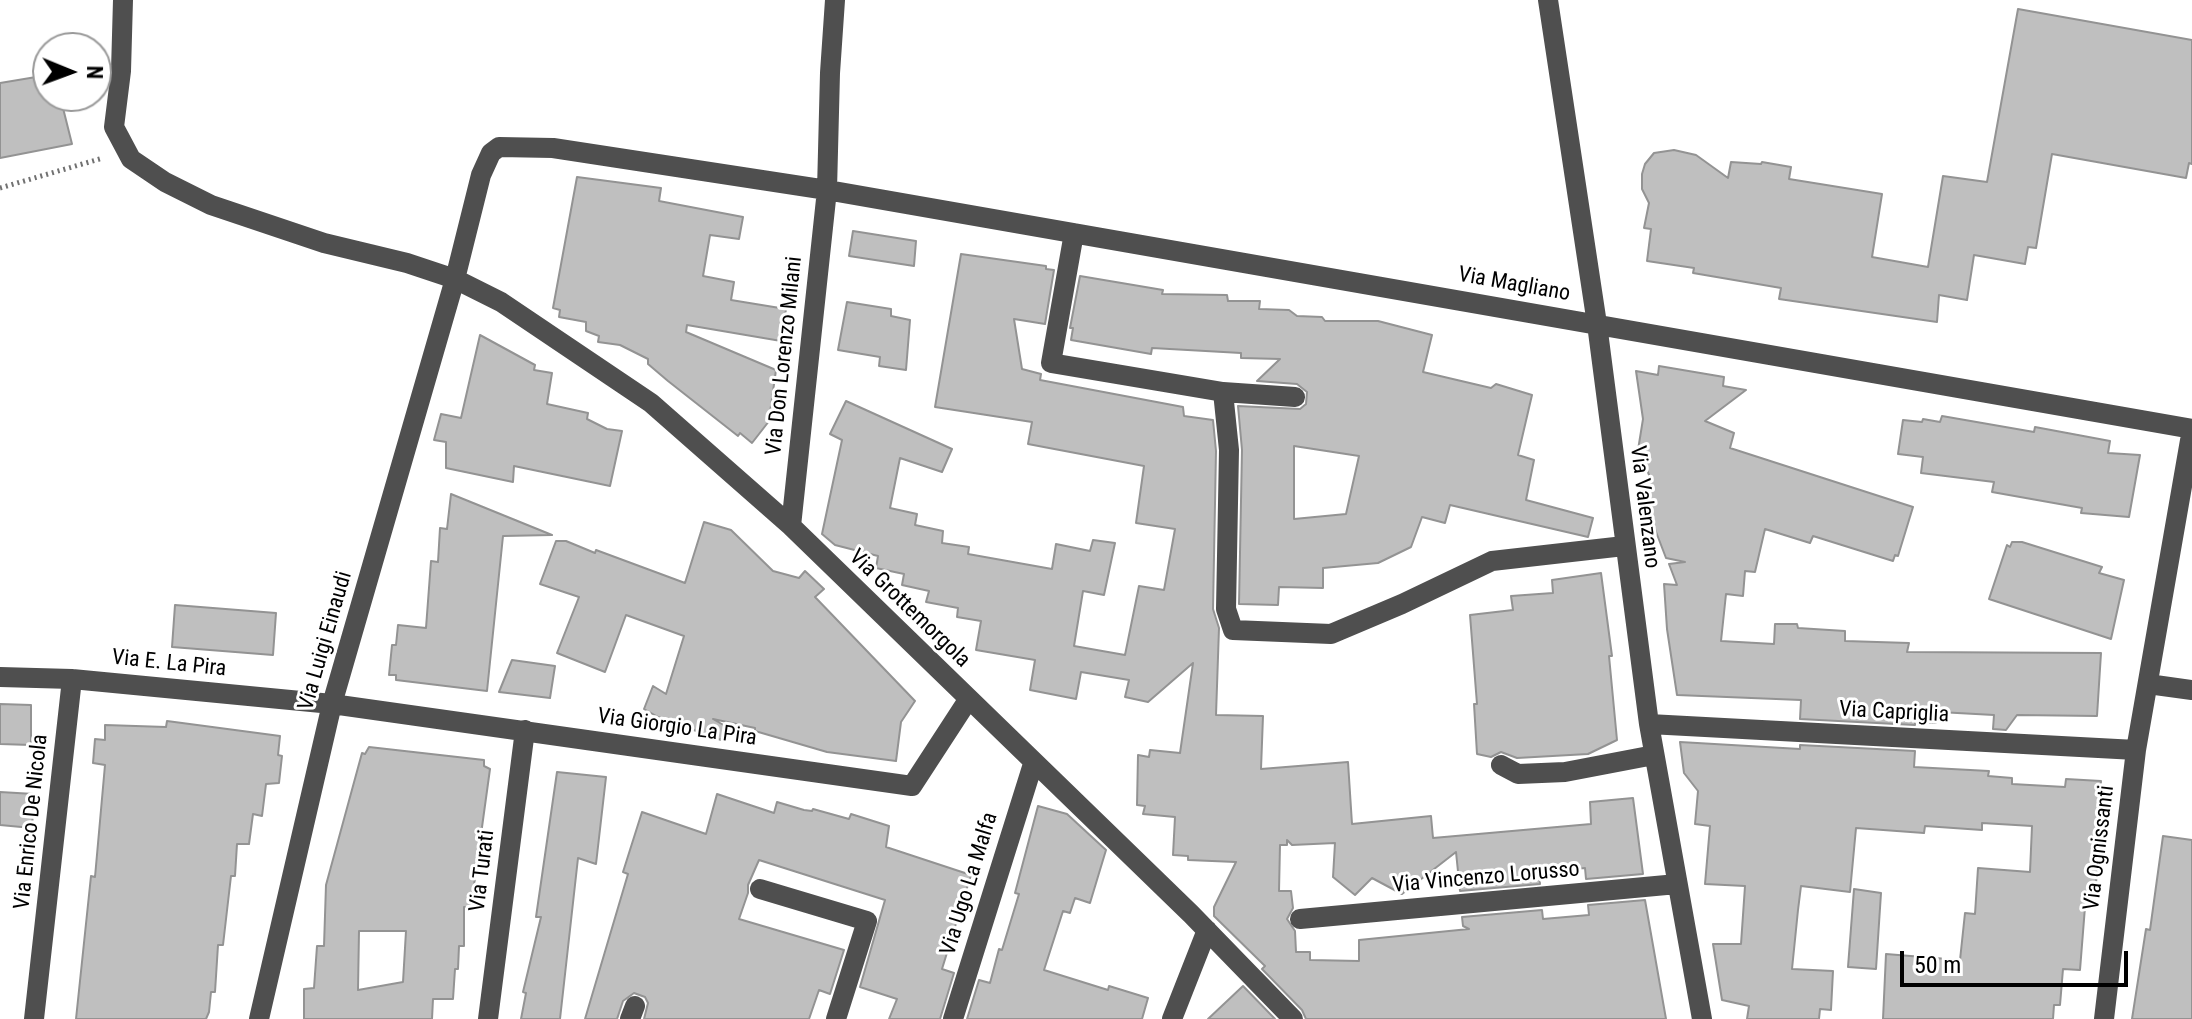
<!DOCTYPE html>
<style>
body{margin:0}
#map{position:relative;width:2192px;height:1019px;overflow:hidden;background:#fff;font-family:"Roboto Condensed",sans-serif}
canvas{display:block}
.north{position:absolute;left:32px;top:32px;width:80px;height:80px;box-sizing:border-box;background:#fff;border:2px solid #999;border-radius:50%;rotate:91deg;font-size:22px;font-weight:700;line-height:32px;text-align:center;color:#000}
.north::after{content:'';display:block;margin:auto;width:28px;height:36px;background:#000;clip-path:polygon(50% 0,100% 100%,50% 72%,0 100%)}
.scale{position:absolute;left:1900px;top:951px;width:228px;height:36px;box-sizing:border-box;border:4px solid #000;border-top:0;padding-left:10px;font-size:24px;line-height:28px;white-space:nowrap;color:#000;-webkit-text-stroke:6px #fff;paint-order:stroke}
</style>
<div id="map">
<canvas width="2192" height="1019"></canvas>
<div class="north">N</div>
<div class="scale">50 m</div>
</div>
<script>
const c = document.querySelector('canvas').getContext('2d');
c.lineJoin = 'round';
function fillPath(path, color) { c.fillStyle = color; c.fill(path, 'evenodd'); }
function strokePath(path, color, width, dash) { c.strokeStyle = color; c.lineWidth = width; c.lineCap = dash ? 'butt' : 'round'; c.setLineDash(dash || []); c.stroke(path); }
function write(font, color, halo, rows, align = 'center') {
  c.font = font + ' "Roboto Condensed",sans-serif'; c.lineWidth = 6; c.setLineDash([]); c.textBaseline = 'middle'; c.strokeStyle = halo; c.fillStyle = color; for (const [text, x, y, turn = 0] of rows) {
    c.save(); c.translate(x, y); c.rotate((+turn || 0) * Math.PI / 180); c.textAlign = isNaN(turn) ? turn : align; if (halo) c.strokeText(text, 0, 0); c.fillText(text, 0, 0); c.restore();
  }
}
const building = new Path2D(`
 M 2018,9 L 2192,40 L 2192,164 L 2189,163 L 2186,178 L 2052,154 L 2036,248 L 2028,247 L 2025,264 L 1974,255 L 1967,300 L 1939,295 L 1937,322 L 1779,299 L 1781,288 L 1693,273 L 1694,268 L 1647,261 L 1651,229 L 1644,228 L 1649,203 L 1642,189 L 1642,174 L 1645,164 L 1654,153 L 1674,150 L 1696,155 L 1728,178 L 1731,162 L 1761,164 L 1762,162 L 1791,167 L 1789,179 L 1882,194 L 1872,257 L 1928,267 L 1943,176 L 1987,182 Z
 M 48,75 L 48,96 L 60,96 L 72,144 L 0,158 L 0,83 Z
 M 577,177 L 661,188 L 659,201 L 743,217 L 739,239 L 710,235 L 703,276 L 734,282 L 731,300 L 786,309 L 781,341 L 687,325 L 686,332 L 776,370 L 770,413 L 773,416 L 752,443 L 740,433 L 738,436 L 668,381 L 648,364 L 648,359 L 620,345 L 598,342 L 599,336 L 586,331 L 586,322 L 559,317 L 560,310 L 553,308 Z
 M 853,231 L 916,241 L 914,266 L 849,256 Z
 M 961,254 L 1046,266 L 1046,269 L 1054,270 L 1045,324 L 1014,319 L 1022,369 L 1041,374 L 1040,380 L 1183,407 L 1184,416 L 1213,420 L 1216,451 L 1213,609 L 1219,628 L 1216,715 L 1263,716 L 1261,769 L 1348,762 L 1352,824 L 1431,816 L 1433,838 L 1591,824 L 1590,802 L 1633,798 L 1643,874 L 1586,879 L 1585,868 L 1539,873 L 1540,884 L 1460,891 L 1456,852 L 1402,894 L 1372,878 L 1355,895 L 1333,877 L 1335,843 L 1292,845 L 1287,840 L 1287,845 L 1280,845 L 1279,891 L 1291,891 L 1293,908 L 1287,919 L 1295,931 L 1296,952 L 1310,952 L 1310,960 L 1359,961 L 1359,940 L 1469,929 L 1463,926 L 1462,917 L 1542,910 L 1543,919 L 1589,915 L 1588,905 L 1645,900 L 1666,1019 L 1306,1019 L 1302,1010 L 1262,969 L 1265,966 L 1214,916 L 1214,907 L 1236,862 L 1188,860 L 1188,856 L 1173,855 L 1175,817 L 1143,814 L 1145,806 L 1137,805 L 1138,755 L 1149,757 L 1150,750 L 1180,753 L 1193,663 L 1148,702 L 1125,697 L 1129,680 L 1081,672 L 1076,699 L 1030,690 L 1035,660 L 976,650 L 981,621 L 957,617 L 958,608 L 926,602 L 929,591 L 902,585 L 904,574 L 876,568 L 878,556 L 835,545 L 822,534 L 842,440 L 830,434 L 846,401 L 952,449 L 942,472 L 900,458 L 890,508 L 917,514 L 915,525 L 943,531 L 942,543 L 969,547 L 968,554 L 1052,569 L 1056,544 L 1090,551 L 1093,540 L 1115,543 L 1104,595 L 1083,591 L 1074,646 L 1125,655 L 1139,586 L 1164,590 L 1175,529 L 1136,523 L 1144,466 L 1028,444 L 1032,422 L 935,407 Z
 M 1080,276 L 1163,290 L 1162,294 L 1227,295 L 1228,301 L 1260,301 L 1259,309 L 1289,310 L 1297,316 L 1322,317 L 1325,321 L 1378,321 L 1432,335 L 1423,372 L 1491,388 L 1496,384 L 1532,395 L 1518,455 L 1534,460 L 1526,500 L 1593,518 L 1588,537 L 1450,505 L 1445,523 L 1422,517 L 1411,547 L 1378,563 L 1323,568 L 1323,588 L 1279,587 L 1278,605 L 1239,604 L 1242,450 L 1238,406 L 1300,409 L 1306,404 L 1307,392 L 1297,384 L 1257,381 L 1280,359 L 1241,358 L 1241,353 L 1152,348 L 1151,354 L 1071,340 L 1073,328 L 1070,328 ZM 1294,446 L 1359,456 L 1346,514 L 1294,519 Z
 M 847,302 L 891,309 L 891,316 L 910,320 L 906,370 L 879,366 L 880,357 L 838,350 Z
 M 480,335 L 535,365 L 534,370 L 552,373 L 547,404 L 588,413 L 587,419 L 607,429 L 622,431 L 610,486 L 514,466 L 513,482 L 446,468 L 446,442 L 434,440 L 441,414 L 461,418 Z
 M 1659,366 L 1724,377 L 1723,386 L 1746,390 L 1705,421 L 1734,433 L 1730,448 L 1913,507 L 1898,556 L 1895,555 L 1893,561 L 1813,536 L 1810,543 L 1765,529 L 1755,572 L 1745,571 L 1743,596 L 1726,594 L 1721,641 L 1774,644 L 1775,624 L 1797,624 L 1798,628 L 1845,631 L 1845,641 L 1909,643 L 1907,652 L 2101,653 L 2097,716 L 2017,715 L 2006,730 L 1993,729 L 1994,715 L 1939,712 L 1936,723 L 1915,722 L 1915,725 L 1800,719 L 1801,700 L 1677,695 L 1667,629 L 1664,584 L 1677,585 L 1669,564 L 1685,562 L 1666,558 L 1645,503 L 1650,477 L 1638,450 L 1643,419 L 1636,371 L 1658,375 Z
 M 1942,416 L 2034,432 L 2035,427 L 2110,441 L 2108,453 L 2140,455 L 2129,517 L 2081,513 L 2082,508 L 1992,492 L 1994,482 L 1921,473 L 1923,457 L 1898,454 L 1903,420 L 1922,422 L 1923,419 L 1940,422 Z
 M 451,494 L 552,535 L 503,536 L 487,691 L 396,680 L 396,675 L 389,675 L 392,645 L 396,645 L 398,625 L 426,628 L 431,561 L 438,562 L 440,528 L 447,529 Z
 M 704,522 L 731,530 L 773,571 L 799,578 L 805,571 L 824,589 L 815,597 L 915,701 L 901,722 L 896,761 L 827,752 L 755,731 L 755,728 L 713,719 L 727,727 L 721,740 L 658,717 L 644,709 L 653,686 L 666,694 L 684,636 L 626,615 L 605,672 L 557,653 L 579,597 L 540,584 L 556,541 L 566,541 L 595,553 L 596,550 L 685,583 Z
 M 2012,542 L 2022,542 L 2102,567 L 2099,573 L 2124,580 L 2111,639 L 1989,599 L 2007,545 L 2010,547 Z
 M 1601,573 L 1612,656 L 1609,656 L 1617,740 L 1588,754 L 1517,758 L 1501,752 L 1491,757 L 1477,754 L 1474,704 L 1477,704 L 1470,615 L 1513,610 L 1511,596 L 1553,593 L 1552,580 Z
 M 175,605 L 276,613 L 273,655 L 172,647 Z
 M 512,660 L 555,666 L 550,698 L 499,692 Z
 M 0,704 L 31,705 L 31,745 L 0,744 Z
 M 167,721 L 280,736 L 278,755 L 282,756 L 279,783 L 266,784 L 262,816 L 253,814 L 249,844 L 237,844 L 235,876 L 231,876 L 223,945 L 218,945 L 215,992 L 211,992 L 209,1012 L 206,1019 L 76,1019 L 91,876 L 95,877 L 105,765 L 93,763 L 95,739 L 105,740 L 105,725 L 166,727 Z
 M 1680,742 L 1800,749 L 1800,745 L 1915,751 L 1914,767 L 1989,771 L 1988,776 L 2012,778 L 2012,784 L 2065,787 L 2066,779 L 2101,781 L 2095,907 L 2085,907 L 2080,970 L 2063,969 L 2060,1005 L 2054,1005 L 2053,1019 L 1883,1019 L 1886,954 L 1960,960 L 1965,913 L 1975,914 L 1978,868 L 2030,872 L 2032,826 L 1982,823 L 1982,830 L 1925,826 L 1924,833 L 1856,828 L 1850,892 L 1801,886 L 1798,910 L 1792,969 L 1833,971 L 1831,1010 L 1820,1009 L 1819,1019 L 1747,1019 L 1749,1006 L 1722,1000 L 1713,944 L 1741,944 L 1745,886 L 1705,884 L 1710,826 L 1695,824 L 1698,791 L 1684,773 Z
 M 369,747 L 484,760 L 484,766 L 490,769 L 471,907 L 464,907 L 464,946 L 459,946 L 458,969 L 455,969 L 453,999 L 433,999 L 432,1019 L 304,1019 L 304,989 L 314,988 L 317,946 L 324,946 L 326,885 L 362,753 L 365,754 ZM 359,931 L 406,931 L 403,982 L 358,990 Z
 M 557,772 L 606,777 L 596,864 L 578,858 L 560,1019 L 521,1019 L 526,993 L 523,992 L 541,917 L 536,917 Z
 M 0,792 L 34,794 L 32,828 L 0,825 Z
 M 717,794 L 774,813 L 777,802 L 804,810 L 812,811 L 813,809 L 849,819 L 851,814 L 889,826 L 886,847 L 971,875 L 942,969 L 954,973 L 940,1019 L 889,1019 L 897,999 L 860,987 L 885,900 L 759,860 L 748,885 L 748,893 L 739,919 L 844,950 L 830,994 L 819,990 L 809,1019 L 644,1019 L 648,1003 L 645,997 L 634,993 L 623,1001 L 617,1019 L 585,1019 L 628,874 L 623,872 L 642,812 L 706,834 Z
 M 1038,806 L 1067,814 L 1106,850 L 1090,903 L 1075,898 L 1070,913 L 1063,911 L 1044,970 L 1108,990 L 1109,986 L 1148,998 L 1142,1019 L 967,1019 L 979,980 L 990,983 L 999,949 L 1002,950 L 1019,894 L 1015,893 Z
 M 2163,836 L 2192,840 L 2192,1019 L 2132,1019 L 2146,929 L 2150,930 Z
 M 1854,889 L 1881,893 L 1876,969 L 1848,967 Z
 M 1243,986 L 1275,1019 L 1208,1019 Z`);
fillPath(building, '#bfbfbf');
strokePath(building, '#939393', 2);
strokePath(new Path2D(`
 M 0,188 L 103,158`), '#717171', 5, [2, 4]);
strokePath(new Path2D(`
 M 123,0 L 121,71 L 114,127 L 131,159 L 165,182 L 211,205 L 324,243 L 407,263 L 455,279 L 501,302 L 651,403 L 791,526 L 1191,914 L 1293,1019
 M 1548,0 L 1597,324 L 1649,724 L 1702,1019
 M 1074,233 L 1051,363 L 1223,392 L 1229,450 L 1226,609 L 1233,630 L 1331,634 L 1402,604 L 1492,561 L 1624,546
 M 1223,392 L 1295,397
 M 791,526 L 827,190 L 830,73 L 835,0
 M 0,677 L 72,679 L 332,704 L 912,786 L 968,700
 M 2148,684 L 2192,690
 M 1649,724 L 2136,750
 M 1501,765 L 1518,774 L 1565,772 L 1654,755
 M 760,889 L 867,921 L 836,1019
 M 1300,919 L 1677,884
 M 34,1019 L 72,679
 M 259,1019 L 332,704 L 455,279 L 481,175 L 491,153 L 499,147 L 553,148 L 827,190 L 2192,429
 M 488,1019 L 525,730
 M 630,1019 L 635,1006
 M 953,1019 L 1033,764
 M 1172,1019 L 1207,930
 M 2104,1019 L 2136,750 L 2192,429`), '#4f4f4f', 20);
write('22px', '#000', '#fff', [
 ["Via Magliano",1514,285,10],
 ["Via Don Lorenzo Milani",785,356,-84],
 ["Via Valenzano",1644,507,83],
 ["Via Grottemorgola",909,609,44],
 ["Via Luigi Einaudi",326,641,-74],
 ["Via E. La Pira",169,664,6],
 ["Via Capriglia",1894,713,3],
 ["Via Giorgio La Pira",677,728,8],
 ["Via Enrico De Nicola",32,822,-84],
 ["Via Ognissanti",2100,848,-83],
 ["Via Turati",483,871,-83],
 ["Via Vincenzo Lorusso",1486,878,-5],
 ["Via Ugo La Malfa",970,884,-73]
]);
</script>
